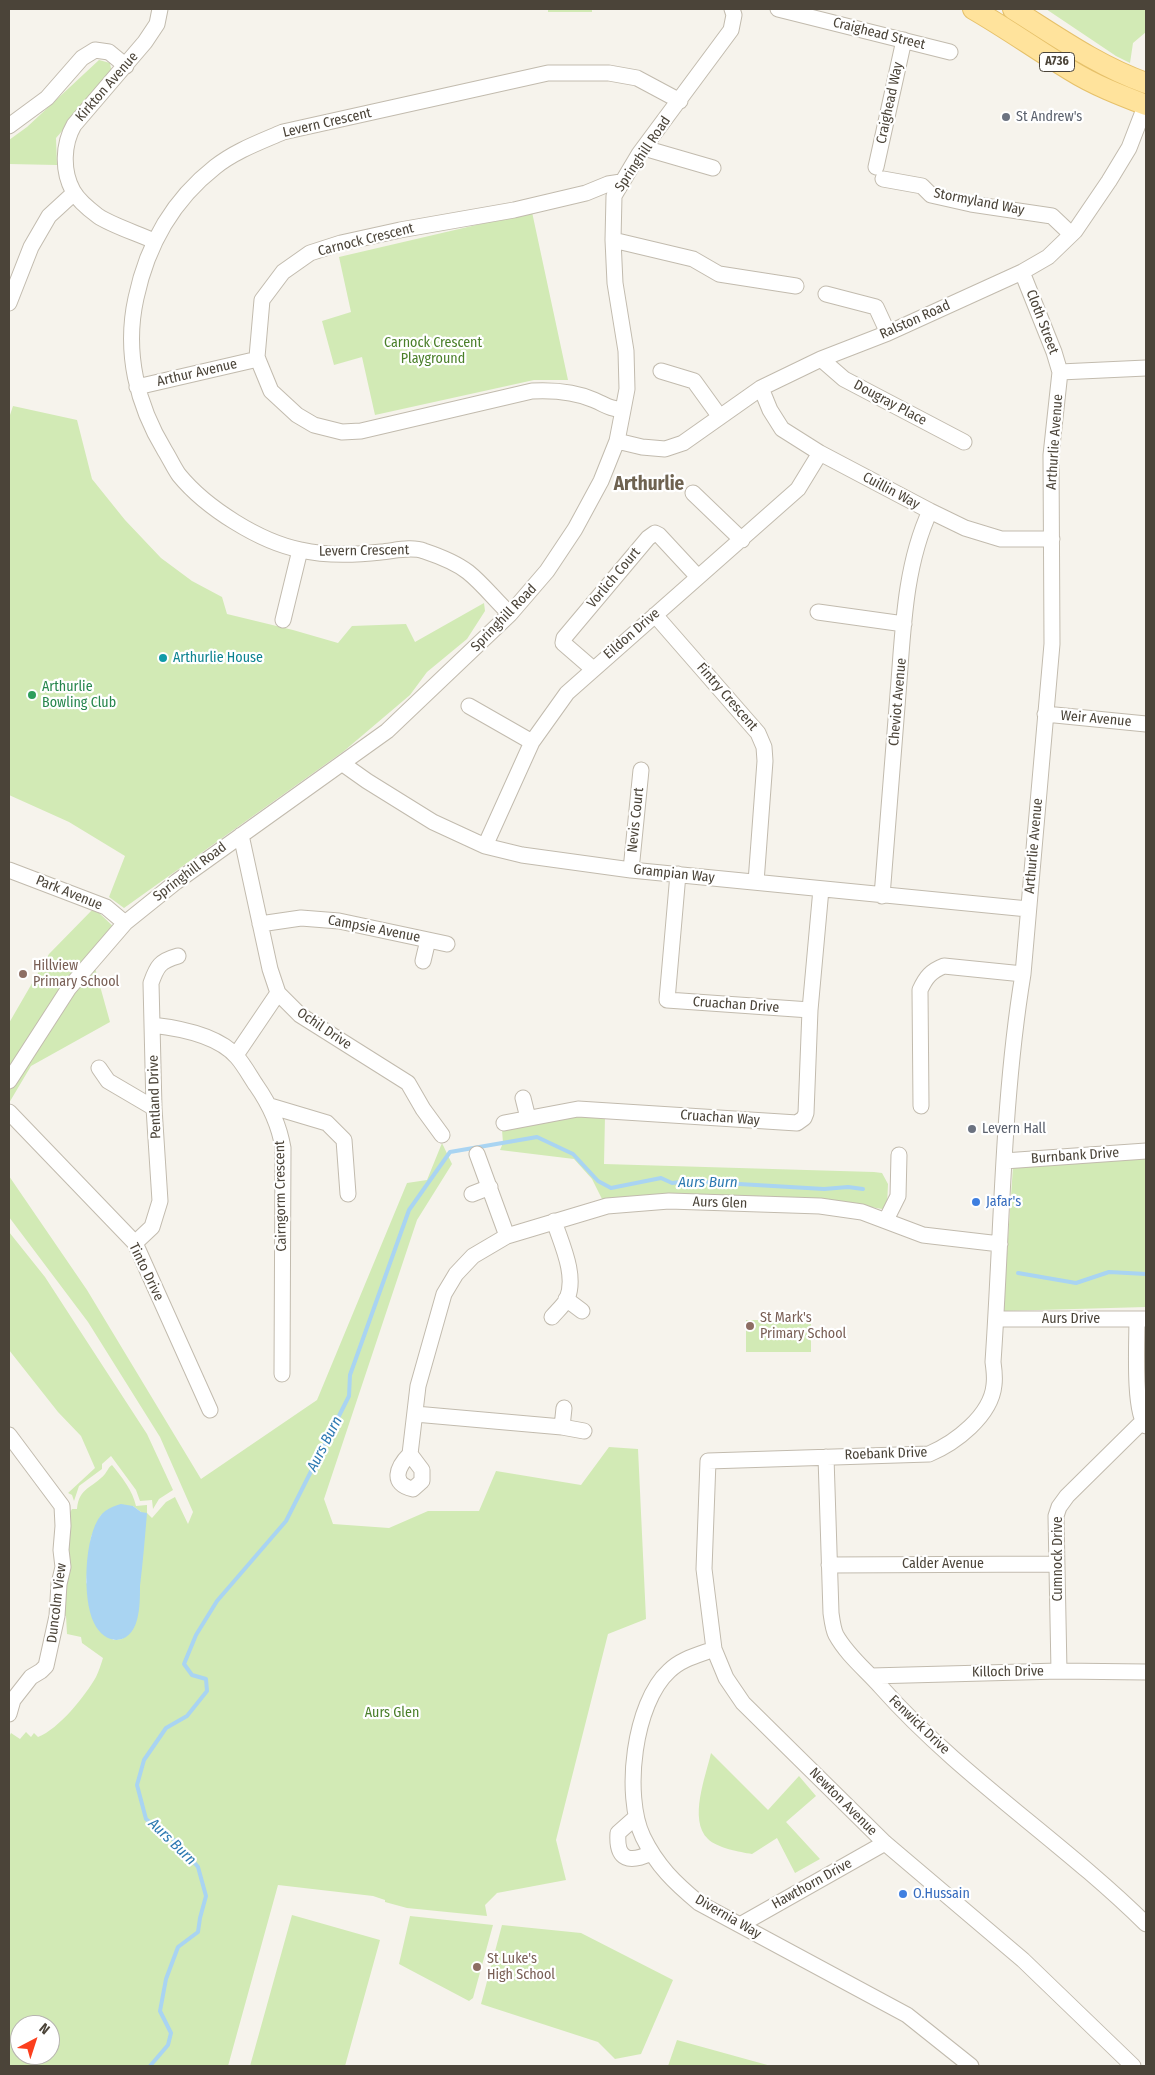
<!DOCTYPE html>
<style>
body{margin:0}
#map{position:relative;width:1155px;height:2075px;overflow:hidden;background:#f6f3ec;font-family:"Fira Sans Condensed",sans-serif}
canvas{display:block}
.frame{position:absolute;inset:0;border:10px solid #4b4439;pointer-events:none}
.north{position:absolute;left:10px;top:2015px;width:50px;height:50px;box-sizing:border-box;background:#fff;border:1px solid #b7b4b0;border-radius:50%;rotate:40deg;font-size:14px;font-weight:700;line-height:20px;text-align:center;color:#4b4439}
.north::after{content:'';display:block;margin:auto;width:18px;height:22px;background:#fc3f1d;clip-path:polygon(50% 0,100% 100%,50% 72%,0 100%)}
</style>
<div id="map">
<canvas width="1155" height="2075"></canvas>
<div class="frame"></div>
<div class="north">N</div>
</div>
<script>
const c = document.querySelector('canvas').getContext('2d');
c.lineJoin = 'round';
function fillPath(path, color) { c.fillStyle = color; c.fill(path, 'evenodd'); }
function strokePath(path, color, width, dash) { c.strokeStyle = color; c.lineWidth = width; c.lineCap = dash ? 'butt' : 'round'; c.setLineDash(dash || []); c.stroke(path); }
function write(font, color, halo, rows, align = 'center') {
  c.font = font + ' "Fira Sans Condensed",sans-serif'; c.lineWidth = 4.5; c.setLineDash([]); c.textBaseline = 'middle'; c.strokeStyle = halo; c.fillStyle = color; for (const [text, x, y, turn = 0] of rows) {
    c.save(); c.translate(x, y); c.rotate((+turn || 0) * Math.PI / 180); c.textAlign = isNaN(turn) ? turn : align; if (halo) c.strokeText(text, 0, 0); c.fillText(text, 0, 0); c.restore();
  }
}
fillPath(new Path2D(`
 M 548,9 L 592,9 L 592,12 L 548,12 Z
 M 1046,9 L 1146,9 L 1146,32 L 1133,43 L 1130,63 L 1116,56 Z
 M 99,60 L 110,63 L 112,74 L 56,138 L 57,165 L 9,164 L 9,140 L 27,127 Z
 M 532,212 L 568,380 L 534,380 L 375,415 L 362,357 L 334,365 L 322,321 L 351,312 L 339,257 Z
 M 13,406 L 77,420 L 92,479 L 125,520 L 161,558 L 192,581 L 222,597 L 227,614 L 293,630 L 338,643 L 352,626 L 406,624 L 415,642 L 484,603 L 485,611 L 467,639 L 427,672 L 410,695 L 344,751 L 124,908 L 109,897 L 125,856 L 69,822 L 9,795 L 9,418 Z
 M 94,908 L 122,935 L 95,968 L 110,1022 L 31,1066 L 9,1103 L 9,1023 L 49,954 Z
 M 605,1116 L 604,1164 L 874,1172 L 882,1173 L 888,1184 L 887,1206 L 882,1209 L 826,1199 L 671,1194 L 603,1201 L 592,1179 L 574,1159 L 500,1150 L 503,1143 L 502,1130 L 570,1117 Z
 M 442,1143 L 452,1164 L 417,1220 L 324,1499 L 333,1524 L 389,1528 L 428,1511 L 479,1511 L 496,1471 L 581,1485 L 609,1447 L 638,1449 L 646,1619 L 608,1634 L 556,1840 L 566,1880 L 497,1893 L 485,1905 L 487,1916 L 407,1908 L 385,1902 L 385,1900 L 373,1896 L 278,1885 L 228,2066 L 9,2066 L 9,1737 L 11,1733 L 20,1739 L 26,1732 L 31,1737 L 34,1733 L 38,1737 C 59,1729 85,1696 96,1677 C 99,1671 101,1664 103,1658 L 82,1643 L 81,1637 L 67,1634 L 66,1616 L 63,1615 L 68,1516 L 72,1509 L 77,1509 C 79,1487 93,1488 105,1474 C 108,1470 108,1468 112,1465 C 121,1476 133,1491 136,1506 L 147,1505 L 147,1513 L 152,1518 L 166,1502 L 175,1497 L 188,1524 L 193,1512 L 160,1437 L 88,1322 L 9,1217 L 9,1176 L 87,1290 L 201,1479 L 317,1400 L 407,1183 L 427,1180 ZM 133,1506 L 141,1512 L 127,1635 L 122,1639 L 113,1640 L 86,1582 L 91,1537 L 101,1515 ZM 20,2025 L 50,2025 L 50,2055 L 20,2055 Z
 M 1146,1156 L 1146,1307 L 1003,1311 L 1013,1167 Z
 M 9,1232 L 45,1277 L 147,1434 L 173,1490 L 159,1499 L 153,1509 L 152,1500 L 140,1501 L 136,1490 L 111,1456 L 102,1464 L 102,1469 L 79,1486 L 74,1501 L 72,1495 L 68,1493 L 95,1468 L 81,1436 L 58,1412 L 9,1350 Z
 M 746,1320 L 811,1320 L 811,1352 L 746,1352 Z
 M 711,1753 L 768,1810 L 799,1776 L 816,1796 L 786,1822 L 820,1859 L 795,1873 L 777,1838 L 752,1854 C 740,1852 717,1848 708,1839 C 688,1820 706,1776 711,1753 Z
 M 292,1915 L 380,1940 L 345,2066 L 250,2066 Z
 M 410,1916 L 493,1925 L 473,1998 L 469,2001 L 399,1964 Z
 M 502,1925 L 581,1933 L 673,1980 L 641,2054 L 615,2059 L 598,2042 L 481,2004 Z
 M 677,2040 L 771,2066 L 668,2066 Z`), '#d2eab5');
fillPath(new Path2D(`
 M 121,1504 L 133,1506 L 141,1512 L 147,1513 C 145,1537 143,1561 140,1586 C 140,1597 140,1609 137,1620 C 130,1646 105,1646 94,1623 C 82,1599 84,1536 101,1515 C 106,1509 114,1506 121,1504 Z`), '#a9d4f2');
strokePath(new Path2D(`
 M 1018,1273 L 1076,1283 L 1109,1272 L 1146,1274
 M 150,2066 L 168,2045 L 171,2033 L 160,2011 L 166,1979 L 178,1947 L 198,1932 L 200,1918 L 206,1896 L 198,1867 L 178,1843 L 146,1819 L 137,1785 L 144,1760 L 166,1728 L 187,1716 L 207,1691 L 206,1679 L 192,1675 L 184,1664 L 196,1635 L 217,1601 L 286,1521 L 349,1396 L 350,1375 L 409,1210 L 450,1152 L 537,1137 L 573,1154 L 598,1181 L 611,1188 L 661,1178 L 672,1183 L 688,1181 L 824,1189 L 848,1187 L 863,1189`), '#a9d4f2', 4);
const minor = new Path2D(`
 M 778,9 L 950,52
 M 9,126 L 47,98 L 82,58 L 95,50 L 109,52 L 126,66
 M 644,148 L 713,168
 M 876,167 L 904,40
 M 883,179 L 922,186 L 931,195 L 971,204 L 1052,216 L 1071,234
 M 621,182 L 608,184 L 586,193 L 514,210 L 400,230 L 341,243 L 310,253 L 283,272 L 262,300 L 257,357 L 271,391 L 297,415 L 314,425 L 342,432 L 361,431 L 532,391 C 552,390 576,392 594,400 C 608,406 608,408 623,410
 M 613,240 L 693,259 L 719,274 L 796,286
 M 154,241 C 139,234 111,225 98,216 C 90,210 78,200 73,191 C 62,171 63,144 74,125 L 145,42 L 157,24 L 160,9
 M 1022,272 L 1054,352 L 1060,372 L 1051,455 L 1052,644 L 1023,974 C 1002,1102 1002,1233 993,1362 C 994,1369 995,1378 994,1385 C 991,1416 955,1443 929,1454 L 708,1461 L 704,1569 L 714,1649 L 726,1678 L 743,1703 L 885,1843 L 1023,1960 L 1133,2066
 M 826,294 L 876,307 L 888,333
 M 9,303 L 31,247 L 49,216 L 74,193
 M 821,359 L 844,379 L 964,442
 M 661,371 L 694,381 L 720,417
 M 1060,372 L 1146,368
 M 137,387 L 258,359
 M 761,388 L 770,410 L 782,429 L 820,453 L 930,511 L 965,528 L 1001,539 L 1052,539
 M 617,441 L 642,447 L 665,449 L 683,443 L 761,388 L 821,359 L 888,333 L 1022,272 L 1048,257 L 1075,231 L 1109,181 L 1129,148 L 1146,104
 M 693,493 L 742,540
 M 818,612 L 904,624
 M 510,614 C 496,601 483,584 468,572 C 455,562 439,556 424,551 C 411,546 394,551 381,552 C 355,555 326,556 301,550 C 260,542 206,508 179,475 C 174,468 170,459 165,451 C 137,405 124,352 136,298 C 147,246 173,200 215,167 C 235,151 260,142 283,132 L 548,73 L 609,73 L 637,78 L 680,101
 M 655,615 L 758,733 L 764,747 L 765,761 L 756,882
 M 283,620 L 300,550
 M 593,669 L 563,643 L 564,638 L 648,538 L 655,533 L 659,535 L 698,577
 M 469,706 L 532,742
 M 1045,714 L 1146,724
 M 343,764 L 367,781 L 433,822 L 485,846 L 522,855 L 631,870 L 1028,909
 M 241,835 L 270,969 L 278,993 L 300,1015 L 408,1083 L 423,1109 L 442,1135
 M 485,846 L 532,742 L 567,693 L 798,489 L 820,453
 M 9,870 L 106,907 L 125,923
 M 631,870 L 641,770
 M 678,874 L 667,1000 L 810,1010 L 821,889
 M 882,896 C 887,829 893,761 898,694 C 903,633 904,567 930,511
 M 260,924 L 301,918 L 339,921 L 447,944
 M 423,961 L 428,940
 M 152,1025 C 179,1028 218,1035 237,1057 C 244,1065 250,1076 256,1085 C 270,1105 279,1124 283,1148 L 282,1374
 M 236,1055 L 278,993
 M 99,1068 L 108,1081 L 154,1108
 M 9,1081 L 69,988 L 125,923 L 176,882 L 387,731 L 510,614 L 547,571 L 575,529 L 601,481 L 617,441 L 623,410 L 627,389 L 626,351 L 615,283 L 613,240 L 614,196 L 639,154 L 731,30 L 734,15 L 732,9
 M 523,1098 L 528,1118
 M 270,1106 L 327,1123 L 344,1140 L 348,1194
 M 921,1106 L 920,990 C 926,977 931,971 944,966 L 1023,974
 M 9,1112 L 135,1243 L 210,1410
 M 504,1123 L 578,1109 L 797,1123 L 804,1118 L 806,1113 L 810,1010
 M 477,1154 L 507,1236
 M 1004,1161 L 1146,1151
 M 472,1194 L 490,1187
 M 886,1220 L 898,1196 L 899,1155
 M 135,1243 L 152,1227 L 160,1201 L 154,1108 L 151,983 C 157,966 160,961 178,956
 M 566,1299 L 582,1311
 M 552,1317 C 556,1312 564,1305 567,1299 C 577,1275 561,1243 554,1221
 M 996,1319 L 1146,1319
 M 1137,1319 C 1137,1340 1133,1412 1146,1426
 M 415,1414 L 562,1427 L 584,1431
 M 562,1427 L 564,1408
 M 9,1435 L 62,1506 L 63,1526 L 61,1550 L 63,1567 L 59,1584 L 57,1616 L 46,1666 L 41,1671 L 31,1677 L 13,1700 L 9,1714
 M 410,1454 C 397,1467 390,1484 413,1489 L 422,1481 L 422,1470 L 410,1454 L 418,1386 L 444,1294 L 456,1274 L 473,1256 L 507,1236 L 607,1206 L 669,1201 L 820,1206 L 862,1212 L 923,1235 L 1000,1244
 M 826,1457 L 831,1613 C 832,1620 833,1629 836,1635 C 847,1655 866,1670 881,1687 C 960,1776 1062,1841 1146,1924
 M 829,1565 L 1057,1564
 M 714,1649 C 698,1655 681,1659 669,1671 C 634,1703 623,1795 643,1837 C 657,1866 675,1883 699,1903 L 907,2015 L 971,2066
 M 1059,1671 L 1056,1516 L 1059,1507 L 1067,1496 L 1142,1422
 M 871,1676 L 1059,1671 L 1146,1672
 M 636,1817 L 618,1833 C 616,1861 630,1863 651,1853
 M 740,1925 L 885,1843`);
const major = new Path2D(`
 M 973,9 C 1006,28 1037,50 1070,70 C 1094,85 1120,95 1146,105
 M 1013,9 C 1056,36 1098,66 1146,83`);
strokePath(minor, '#c2bbae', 17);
strokePath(major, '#e6c16a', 22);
strokePath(minor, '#fff', 15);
strokePath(major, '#ffe39c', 20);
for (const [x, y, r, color] of [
 [1006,117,5,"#6b7280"],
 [163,658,5,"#0f9aa8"],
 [32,695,5,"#2e9e5b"],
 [23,974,5,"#8d6e63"],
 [972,1129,5,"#6b7280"],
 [976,1202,5,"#3f7fe0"],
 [750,1326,5,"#8d6e63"],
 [903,1894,5,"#3f7fe0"],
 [477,1967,5,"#8d6e63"]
]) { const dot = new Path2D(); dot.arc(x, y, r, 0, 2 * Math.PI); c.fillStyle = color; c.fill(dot); strokePath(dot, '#fff', 2); }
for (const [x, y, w] of [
 [1057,62,35]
]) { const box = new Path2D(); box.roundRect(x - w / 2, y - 9.5, w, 19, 4); c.fillStyle = '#fff'; c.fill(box); strokePath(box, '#4b4439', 1); }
write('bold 12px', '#4b4439', null, [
 ["A736",1057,62]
]);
write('14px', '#4b4439', '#fff', [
 ["Craighead Street",879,34,14],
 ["Kirkton Avenue",107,87,-49],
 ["Craighead Way",890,103,-78],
 ["Levern Crescent",327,123,-13],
 ["Springhill Road",643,154,-56],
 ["Stormyland Way",979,202,11],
 ["Carnock Crescent",366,240,-14],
 ["Ralston Road",915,320,-24],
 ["Cloth Street",1042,322,69],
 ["Arthur Avenue",197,373,-13],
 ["Dougray Place",890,403,28],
 ["Arthurlie Avenue",1055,442,-86],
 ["Cuillin Way",891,491,28],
 ["Levern Crescent",364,551,-1],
 ["Vorlich Court",614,578,-50],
 ["Springhill Road",504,618,-46],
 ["Eildon Drive",632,634,-41],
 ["Fintry Crescent",727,697,49],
 ["Cheviot Avenue",898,702,-85],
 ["Weir Avenue",1096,719,5],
 ["Nevis Court",636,820,-84],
 ["Arthurlie Avenue",1034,846,-85],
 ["Springhill Road",190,872,-37],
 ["Grampian Way",674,874,6],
 ["Park Avenue",69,893,22],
 ["Campsie Avenue",374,929,11],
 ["Cruachan Drive",736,1005,4],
 ["Ochil Drive",324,1029,34],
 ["Pentland Drive",155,1097,-92],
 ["Cruachan Way",720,1118,4],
 ["Burnbank Drive",1075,1156,-4],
 ["Cairngorm Crescent",281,1196,-91],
 ["Aurs Glen",720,1203,2],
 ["Tinto Drive",146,1272,64],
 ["Aurs Drive",1071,1319],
 ["Roebank Drive",886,1454,-2],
 ["Cumnock Drive",1058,1559,-90],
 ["Calder Avenue",943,1564],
 ["Duncolm View",57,1603,-83],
 ["Killoch Drive",1008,1672,-1],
 ["Fenwick Drive",919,1725,44],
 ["Newton Avenue",843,1802,45],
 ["Hawthorn Drive",812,1884,-29],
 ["Divernia Way",728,1917,30]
]);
write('14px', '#5b616d', '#fff', [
 ["St Andrew's",1016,117],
 ["Levern Hall",982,1129]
], 'left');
write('14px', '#4a7f2a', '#fff', [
 ["Carnock Crescent",433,343],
 ["Playground",433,359],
 ["Aurs Glen",392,1713]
]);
write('14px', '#0d838f', '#fff', [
 ["Arthurlie House",173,658]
], 'left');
write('14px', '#27864d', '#fff', [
 ["Arthurlie",42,687],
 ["Bowling Club",42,703]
], 'left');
write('14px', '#785e54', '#fff', [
 ["Hillview",33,966],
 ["Primary School",33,982],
 ["St Mark's",760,1318],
 ["Primary School",760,1334],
 ["St Luke's",487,1959],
 ["High School",487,1975]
], 'left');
write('14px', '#366cbe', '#fff', [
 ["Jafar's",986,1202],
 ["O.Hussain",913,1894]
], 'left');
write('italic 15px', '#2e7ab2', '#fff', [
 ["Aurs Burn",708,1183],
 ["Aurs Burn",325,1444,-63],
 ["Aurs Burn",172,1842,44]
]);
write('bold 19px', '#6e6250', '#fff', [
 ["Arthurlie",649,485]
]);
</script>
